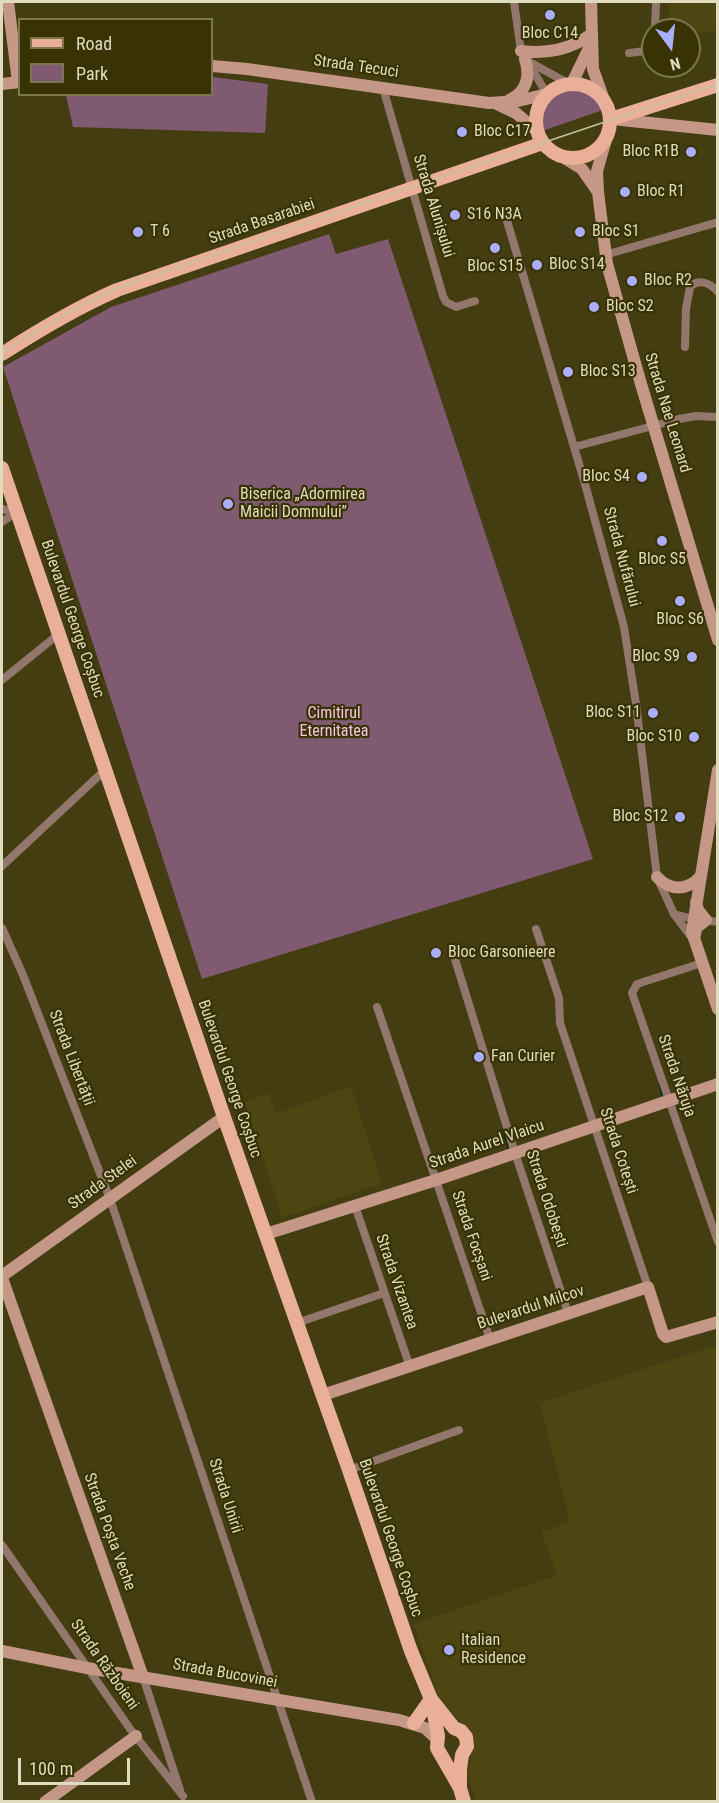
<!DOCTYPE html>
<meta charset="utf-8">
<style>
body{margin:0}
#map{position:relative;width:719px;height:1803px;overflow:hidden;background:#433d11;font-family:"Roboto Condensed",sans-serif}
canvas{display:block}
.frame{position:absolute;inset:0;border:3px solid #dedbbe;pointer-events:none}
.legend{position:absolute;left:18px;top:18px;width:195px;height:78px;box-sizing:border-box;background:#383205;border:2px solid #7a764f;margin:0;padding:8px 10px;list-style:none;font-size:18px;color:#dedbbe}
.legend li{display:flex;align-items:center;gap:12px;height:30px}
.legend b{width:30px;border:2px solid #7a764f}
.north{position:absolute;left:641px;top:18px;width:60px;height:60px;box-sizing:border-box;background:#383205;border:2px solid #7a764f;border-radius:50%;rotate:165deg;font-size:16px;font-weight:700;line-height:24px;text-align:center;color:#dedbbe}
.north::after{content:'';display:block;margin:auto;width:21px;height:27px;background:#abaffb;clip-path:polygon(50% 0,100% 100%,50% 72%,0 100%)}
.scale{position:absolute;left:18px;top:1758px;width:112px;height:27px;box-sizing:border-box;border:3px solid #dedbbe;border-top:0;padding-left:8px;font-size:18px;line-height:21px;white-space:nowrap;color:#dedbbe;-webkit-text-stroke:4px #383205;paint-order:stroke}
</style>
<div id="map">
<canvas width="719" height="1803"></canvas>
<div class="frame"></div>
<ul class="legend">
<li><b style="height:8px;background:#eaaf99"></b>Road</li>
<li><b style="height:16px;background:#7f5a71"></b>Park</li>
</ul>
<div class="north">N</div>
<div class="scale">100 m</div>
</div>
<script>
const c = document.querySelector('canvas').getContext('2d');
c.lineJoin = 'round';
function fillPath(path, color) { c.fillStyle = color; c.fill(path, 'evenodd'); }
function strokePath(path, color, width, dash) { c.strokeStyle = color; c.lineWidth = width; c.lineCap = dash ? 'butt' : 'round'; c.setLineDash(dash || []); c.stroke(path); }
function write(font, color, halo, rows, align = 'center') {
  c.font = font + ' "Roboto Condensed",sans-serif'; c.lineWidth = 4.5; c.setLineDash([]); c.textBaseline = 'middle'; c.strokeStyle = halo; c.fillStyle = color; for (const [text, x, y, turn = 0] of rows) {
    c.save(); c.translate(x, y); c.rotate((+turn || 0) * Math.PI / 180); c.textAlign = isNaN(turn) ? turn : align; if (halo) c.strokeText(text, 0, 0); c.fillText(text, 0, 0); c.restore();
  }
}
fillPath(new Path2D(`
 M 669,2 L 717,2 L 717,32 L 669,30 Z
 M 351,1086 L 382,1183 L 282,1218 L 245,1101 L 268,1093 L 276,1114 Z
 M 717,1345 L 717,1801 L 476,1801 L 467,1774 L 472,1752 L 470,1734 L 463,1724 L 440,1701 L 414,1624 L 557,1575 L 541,1532 L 570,1522 L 540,1403 Z`), '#4d4612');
fillPath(new Path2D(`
 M 212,77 L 268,84 L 265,133 L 73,127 L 66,95 L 212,94 Z
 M 569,90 C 586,89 596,95 603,110 L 542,131 C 539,109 547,96 569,90 Z
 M 329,234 L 336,254 L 388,239 L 593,859 L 202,979 L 3,367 L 111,307 Z`), '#7f5a71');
strokePath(new Path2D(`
 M 659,1083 L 663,1098
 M 503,1129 L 509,1150`), '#052c1c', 2);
strokePath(new Path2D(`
 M 514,2 L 521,51 L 547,94
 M 655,30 L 656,2
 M 629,53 L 653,50
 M 526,60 L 571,85
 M 383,88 L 443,296 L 446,302 L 456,307 L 475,301
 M 505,214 L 585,484 L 624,627 L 636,704 L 657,877 L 674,914 L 692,938
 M 605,255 L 718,222
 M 685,347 L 686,309 L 690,287 C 699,278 710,283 718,292
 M 574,447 L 679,419 L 696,416 L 718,417
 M 2,509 L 17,512
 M 2,522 L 17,512
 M 2,680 L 60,633
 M 2,866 L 106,769
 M 674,914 L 693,919 L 718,922
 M 2,928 L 23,975 L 110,1199 L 312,1802
 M 536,929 L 559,998 L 560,1023 L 648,1287
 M 454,956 L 515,1153 L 568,1313
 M 702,963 L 637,984 L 632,993 L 718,1242
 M 377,1007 L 490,1339
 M 355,1206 L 410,1367
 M 297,1323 L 384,1293
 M 349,1470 L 459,1430
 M 2,1545 L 133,1733 L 183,1796
 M 143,1677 L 180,1790`), '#94776c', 8);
strokePath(new Path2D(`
 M 8,2 L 18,82
 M 591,2 L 593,69 L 604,100
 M 521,51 C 548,54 569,50 592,34
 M 212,66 L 247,69 L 489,103 L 518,101 L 547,94
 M 2,84 L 20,82
 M 571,85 L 589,48
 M 509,100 C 526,93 531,77 525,59
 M 497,104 L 516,113 L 537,131
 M 612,119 L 718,130
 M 607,136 L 597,171 L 598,192 L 607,264 L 641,384 L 718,640
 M 561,156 L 582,169 L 598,192
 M 718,770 L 692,932 L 718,1009
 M 657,877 C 670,891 687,891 700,877
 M 695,935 L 696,928 L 706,920 L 698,910 L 696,902
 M 266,1234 L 436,1180 L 718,1084
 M 2,1276 L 224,1117
 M 2,1278 L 143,1677
 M 323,1395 L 648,1287 L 663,1334 L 666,1337 L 718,1322
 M 2,1651 L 87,1668 L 399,1720 L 425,1728 L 437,1739
 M 45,1802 L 136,1736`), '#c49786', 12);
strokePath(new Path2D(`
 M536 121a37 37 0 1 1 74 0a37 37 0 1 1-74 0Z
 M 611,119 L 718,85
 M 2,354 C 39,330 76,308 117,290 L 543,143
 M 2,468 L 224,1117 L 349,1470 L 411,1651 L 431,1699 L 454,1728 L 461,1731 L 466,1737 L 467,1746 L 462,1755 L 460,1769 L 460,1788
 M 432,1703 L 438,1736 L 437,1748 L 460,1788 L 464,1802
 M 414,1723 L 431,1699`), '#eaaf99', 14);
strokePath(new Path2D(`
 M 2,353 C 39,329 77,307 117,288 L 420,184 L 718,84`), '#c5c2a2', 1.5);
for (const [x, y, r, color] of [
 [550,15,6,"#abaffb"],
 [462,132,6,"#abaffb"],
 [691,152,6,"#abaffb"],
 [625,192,6,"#abaffb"],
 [455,215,6,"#abaffb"],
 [138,232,6,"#abaffb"],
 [580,232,6,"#abaffb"],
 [495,248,6,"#abaffb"],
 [537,265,6,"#abaffb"],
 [632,281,6,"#abaffb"],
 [594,307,6,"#abaffb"],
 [568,372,6,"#abaffb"],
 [642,477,6,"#abaffb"],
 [228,504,6,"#abaffb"],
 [662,541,6,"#abaffb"],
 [680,601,6,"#abaffb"],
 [692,657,6,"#abaffb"],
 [653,713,6,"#abaffb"],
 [694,737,6,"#abaffb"],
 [680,817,6,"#abaffb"],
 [436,953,6,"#abaffb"],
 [479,1057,6,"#abaffb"],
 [449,1650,6,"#abaffb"]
]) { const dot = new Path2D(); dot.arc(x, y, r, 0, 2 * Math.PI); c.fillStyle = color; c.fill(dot); strokePath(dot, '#383205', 2); }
write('16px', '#dedbbe', '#383205', [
 ["Bloc C14",550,34,"center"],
 ["Bloc C17",474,132],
 ["Bloc R1B",679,152,"right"],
 ["Bloc R1",637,192],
 ["S16 N3A",467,215],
 ["T 6",150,232],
 ["Bloc S1",592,232],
 ["Bloc S14",549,265],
 ["Bloc S15",495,267,"center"],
 ["Bloc R2",644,281],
 ["Bloc S2",606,307],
 ["Bloc S13",580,372],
 ["Bloc S4",630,477,"right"],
 ["Biserica „Adormirea",240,495],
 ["Maicii Domnului”",240,513],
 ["Bloc S5",662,560,"center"],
 ["Bloc S6",680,620,"center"],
 ["Bloc S9",680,657,"right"],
 ["Bloc S11",641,713,"right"],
 ["Bloc S10",682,737,"right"],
 ["Bloc S12",668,817,"right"],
 ["Bloc Garsonieere",448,953],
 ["Fan Curier",491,1057],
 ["Italian",461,1641],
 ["Residence",461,1659]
], 'left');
write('16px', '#dedbbe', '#383205', [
 ["Strada Tecuci",356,67,8],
 ["Strada Alunișului",433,206,73],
 ["Strada Basarabiei",262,222,-19],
 ["Strada Nae Leonard",667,413,73],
 ["Strada Nufărului",621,557,75],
 ["Bulevardul George Coșbuc",72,619,71],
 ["Strada Libertății",71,1058,69],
 ["Strada Năruja",676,1076,71],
 ["Bulevardul George Coșbuc",229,1079,71],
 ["Strada Aurel Vlaicu",487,1145,-19],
 ["Strada Cotești",618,1151,72],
 ["Strada Stelei",103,1183,-36],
 ["Strada Odobești",546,1199,72],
 ["Strada Focșani",471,1236,71],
 ["Strada Vizantea",396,1282,71],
 ["Bulevardul Milcov",531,1308,-18],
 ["Strada Unirii",225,1496,72],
 ["Strada Poșta Veche",109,1532,70],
 ["Bulevardul George Coșbuc",390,1538,71],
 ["Strada Războieni",104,1665,55],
 ["Strada Bucovinei",225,1674,10]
]);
write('16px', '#f7c3e2', '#383205', [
 ["Cimitirul",334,714],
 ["Eternitatea",334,732]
]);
</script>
